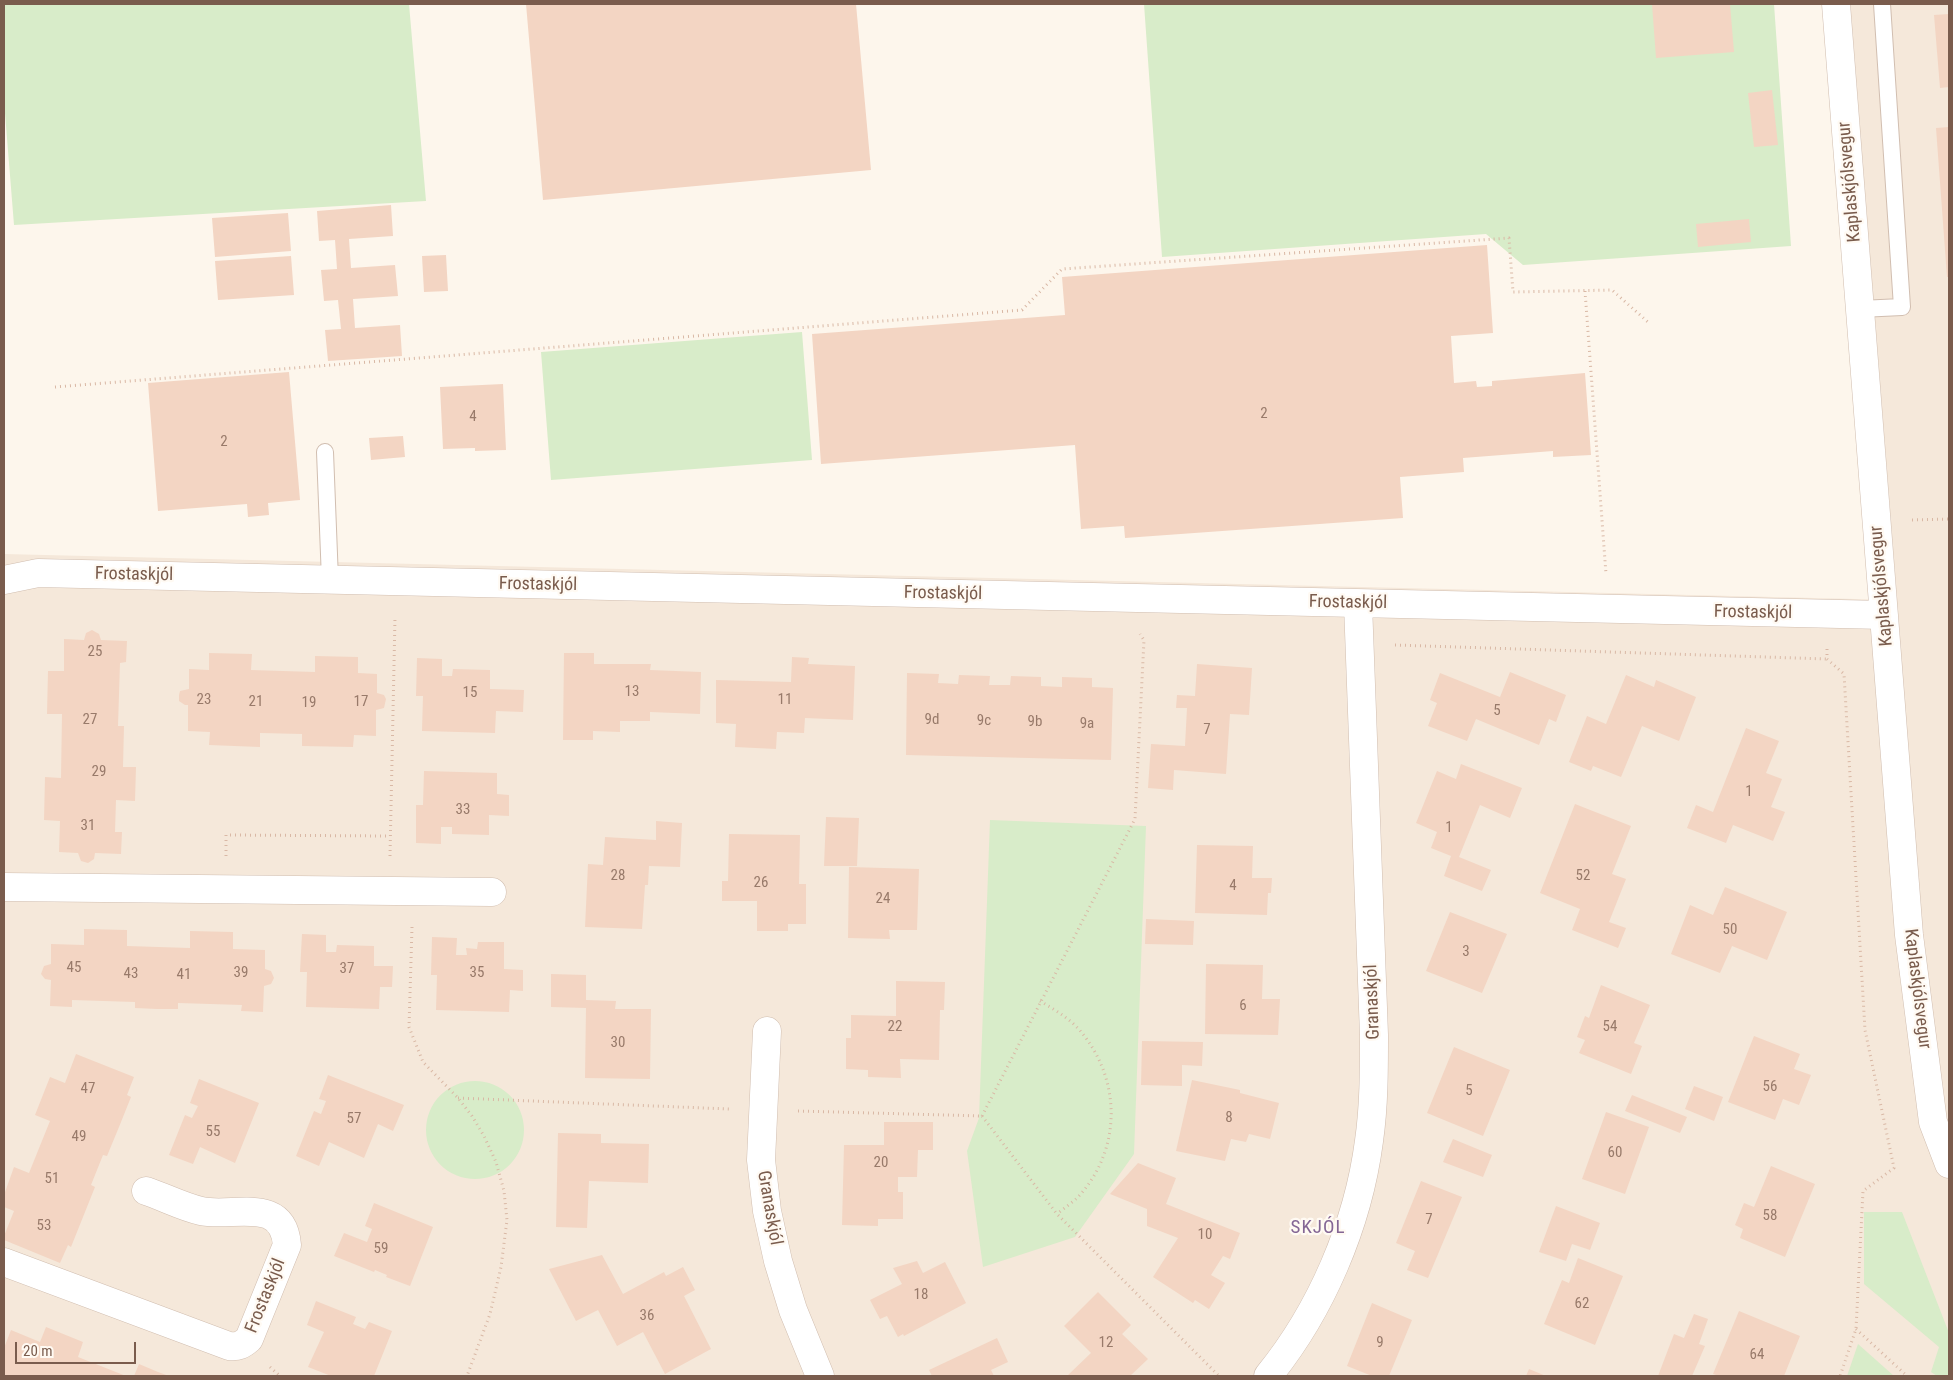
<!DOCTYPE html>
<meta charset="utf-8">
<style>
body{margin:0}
#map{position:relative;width:1953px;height:1380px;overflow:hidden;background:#fdf6ec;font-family:"Roboto Condensed",sans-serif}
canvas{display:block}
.frame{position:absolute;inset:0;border:5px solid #7a5c4d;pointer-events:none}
.scale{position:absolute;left:15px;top:1342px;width:121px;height:22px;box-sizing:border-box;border:2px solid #7a5c4d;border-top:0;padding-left:6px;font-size:15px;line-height:18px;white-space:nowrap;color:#7a5c4d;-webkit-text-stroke:4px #fffaf3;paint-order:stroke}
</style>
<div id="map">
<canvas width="1953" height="1380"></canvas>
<div class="frame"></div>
<div class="scale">20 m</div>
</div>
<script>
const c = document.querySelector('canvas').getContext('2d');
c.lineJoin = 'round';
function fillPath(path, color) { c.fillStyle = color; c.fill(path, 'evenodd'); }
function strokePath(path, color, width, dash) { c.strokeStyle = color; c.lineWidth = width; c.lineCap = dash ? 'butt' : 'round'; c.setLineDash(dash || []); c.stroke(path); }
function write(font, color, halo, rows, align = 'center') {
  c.font = font + ' "Roboto Condensed",sans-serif'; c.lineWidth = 4.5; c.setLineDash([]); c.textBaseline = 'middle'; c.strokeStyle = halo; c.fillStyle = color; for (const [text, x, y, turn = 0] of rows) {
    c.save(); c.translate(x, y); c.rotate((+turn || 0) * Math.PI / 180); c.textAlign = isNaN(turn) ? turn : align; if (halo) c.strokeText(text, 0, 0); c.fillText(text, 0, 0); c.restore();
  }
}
fillPath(new Path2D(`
 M 1850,4 L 1949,4 L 1949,1376 L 4,1376 L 4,554 L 1897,600 Z`), '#f5e8da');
fillPath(new Path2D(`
 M 4,4 L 409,4 L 426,201 L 14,225 L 4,101 Z
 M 1144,4 L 1774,4 L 1791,246 L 1523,265 L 1486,234 L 1162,257 Z
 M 802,332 L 812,460 L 551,480 L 541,352 Z
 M 990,820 L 1146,826 L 1134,1154 L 1075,1237 L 983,1267 L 967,1151 L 979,1118 Z
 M426 1130a49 49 0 1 1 98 0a49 49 0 1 1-98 0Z
 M 1864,1212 L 1902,1212 L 1949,1333 L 1949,1376 L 1937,1376 L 1931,1372 L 1939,1347 L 1864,1284 Z
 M 1858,1344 L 1894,1376 L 1847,1376 Z`), '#d8ecc9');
fillPath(new Path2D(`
 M 526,4 L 856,4 L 871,170 L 543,200 Z
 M 1652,4 L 1730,4 L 1734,52 L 1656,58 Z
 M 1949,14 L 1949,87 L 1940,88 L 1934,15 Z
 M 1772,90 L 1778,145 L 1754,147 L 1748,93 Z
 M 1949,127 L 1949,277 L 1947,277 L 1936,128 Z
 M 391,205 L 393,236 L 349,239 L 351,268 L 395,265 L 398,296 L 353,299 L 355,328 L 400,325 L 402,356 L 328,361 L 325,330 L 341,329 L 338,300 L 324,301 L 321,270 L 337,269 L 335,240 L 319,241 L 317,211 Z
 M 288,213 L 291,251 L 215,257 L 212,218 Z
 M 1749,219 L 1751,242 L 1698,247 L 1696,224 Z
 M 1487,245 L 1493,333 L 1451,336 L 1454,383 L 1476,381 L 1477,387 L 1492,386 L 1492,381 L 1585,373 L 1591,455 L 1553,457 L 1553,451 L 1463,458 L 1464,472 L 1400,477 L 1403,518 L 1125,538 L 1124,526 L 1081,529 L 1075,445 L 821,464 L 812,334 L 1065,315 L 1062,277 Z
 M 446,255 L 448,291 L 424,292 L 422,256 Z
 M 291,256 L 294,295 L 218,300 L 215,261 Z
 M 289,372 L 300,500 L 268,503 L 269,515 L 248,517 L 247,504 L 158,511 L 148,383 Z
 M 503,384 L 506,450 L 475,451 L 475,448 L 443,449 L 440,387 Z
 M 403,436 L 405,457 L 371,460 L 369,438 Z
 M 92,630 L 99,634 L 101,640 L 127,641 L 126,662 L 120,663 L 118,726 L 124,726 L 123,767 L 136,767 L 135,801 L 116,800 L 115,832 L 122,832 L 121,854 L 95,853 L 94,859 L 88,863 L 81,861 L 78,853 L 59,852 L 60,821 L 44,820 L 45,777 L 61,778 L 62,714 L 47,714 L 48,671 L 64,671 L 64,639 L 84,640 L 86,633 Z
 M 209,653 L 252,654 L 251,670 L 315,672 L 315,656 L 358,657 L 358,673 L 377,674 L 377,693 L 384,695 L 386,699 L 384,708 L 376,710 L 376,736 L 354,735 L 353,747 L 302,746 L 302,734 L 260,733 L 260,747 L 209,745 L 210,732 L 188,731 L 188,705 L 185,705 L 179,701 L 179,695 L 180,691 L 189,689 L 189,669 L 209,670 Z
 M 564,653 L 594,653 L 594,664 L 651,664 L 650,670 L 701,672 L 700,714 L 650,712 L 650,721 L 620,721 L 620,732 L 593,731 L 593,740 L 563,740 Z
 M 792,657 L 809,658 L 808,664 L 855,666 L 853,720 L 805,718 L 804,733 L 777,732 L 776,749 L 735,747 L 736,724 L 716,723 L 716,680 L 791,682 Z
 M 417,658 L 442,659 L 442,676 L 452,676 L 453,669 L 490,670 L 490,689 L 524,690 L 523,712 L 496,711 L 495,733 L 422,731 L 423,696 L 416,696 Z
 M 1197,664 L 1252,668 L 1249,715 L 1230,714 L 1226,774 L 1174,770 L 1173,790 L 1148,788 L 1151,744 L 1185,746 L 1187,708 L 1176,708 L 1177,695 L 1195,696 Z
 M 1510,672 L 1566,695 L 1556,722 L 1549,719 L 1539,745 L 1476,719 L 1467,741 L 1428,726 L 1437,703 L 1430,700 L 1440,673 L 1500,697 Z
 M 907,673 L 939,674 L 938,683 L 958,684 L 959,675 L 990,676 L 989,685 L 1010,685 L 1011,676 L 1041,677 L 1041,686 L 1062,687 L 1062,677 L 1092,678 L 1092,687 L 1113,688 L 1111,760 L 906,755 Z
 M 1626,675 L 1654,687 L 1656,680 L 1696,697 L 1679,741 L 1642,726 L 1621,777 L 1593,766 L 1591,771 L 1569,762 L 1587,716 L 1606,724 Z
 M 1746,728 L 1779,741 L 1766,773 L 1782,779 L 1771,807 L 1785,812 L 1773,841 L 1733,825 L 1726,843 L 1687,828 L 1696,805 L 1713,812 Z
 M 1461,764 L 1522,788 L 1510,818 L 1480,805 L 1459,857 L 1491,870 L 1482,891 L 1444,876 L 1451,856 L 1431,848 L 1437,832 L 1416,823 L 1437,771 L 1456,779 Z
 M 424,771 L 497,773 L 497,794 L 509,795 L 509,816 L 489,815 L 489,835 L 452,834 L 452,827 L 441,827 L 441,844 L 416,843 L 416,805 L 423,805 Z
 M 1575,804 L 1631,826 L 1612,874 L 1626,879 L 1609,922 L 1626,928 L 1618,948 L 1572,930 L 1580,909 L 1540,893 Z
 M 826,817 L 859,818 L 857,866 L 824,866 Z
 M 656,821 L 682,823 L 680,867 L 649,866 L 648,885 L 645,885 L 642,929 L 585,927 L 588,864 L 603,865 L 605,837 L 656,840 Z
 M 729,834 L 800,835 L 799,884 L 806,884 L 806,924 L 788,924 L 788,931 L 757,931 L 757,901 L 722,901 L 722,881 L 728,881 Z
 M 1197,845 L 1253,846 L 1252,878 L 1272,878 L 1271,893 L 1268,893 L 1267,915 L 1195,913 Z
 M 849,867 L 919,869 L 917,930 L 889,930 L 890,939 L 848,938 Z
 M 1725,887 L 1787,912 L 1767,960 L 1732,946 L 1720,973 L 1671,954 L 1690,905 L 1713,915 Z
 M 1450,912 L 1507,934 L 1482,993 L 1426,971 Z
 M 1146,919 L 1194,921 L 1193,945 L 1145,944 Z
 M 84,929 L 127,930 L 127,946 L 190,948 L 190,931 L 233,932 L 233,949 L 265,950 L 265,969 L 271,971 L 274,978 L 271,984 L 264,986 L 263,1012 L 241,1011 L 242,1005 L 178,1003 L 178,1009 L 157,1009 L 135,1008 L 135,1002 L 72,1000 L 72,1007 L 50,1006 L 51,980 L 45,979 L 41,974 L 44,966 L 51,964 L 51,944 L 84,945 Z
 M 302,934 L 326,935 L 326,952 L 336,952 L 337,945 L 374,946 L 374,966 L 393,966 L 392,987 L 380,987 L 379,1009 L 306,1007 L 307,972 L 300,972 Z
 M 432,937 L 457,938 L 456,955 L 467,955 L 466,948 L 477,949 L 478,942 L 504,942 L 504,969 L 523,970 L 523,991 L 510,990 L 509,1012 L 436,1010 L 437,975 L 431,975 Z
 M 1206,964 L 1263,965 L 1262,999 L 1280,999 L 1278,1035 L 1205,1034 Z
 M 551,974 L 586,975 L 586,1000 L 616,1001 L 615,1009 L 651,1009 L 650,1079 L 585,1078 L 586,1008 L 551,1007 Z
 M 896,981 L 945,982 L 944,1010 L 940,1010 L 939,1060 L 900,1059 L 901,1078 L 868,1077 L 868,1070 L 846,1069 L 846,1038 L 851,1038 L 851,1015 L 896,1016 Z
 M 1601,985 L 1650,1005 L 1634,1043 L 1642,1046 L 1631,1074 L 1579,1053 L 1585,1040 L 1577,1037 L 1585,1016 L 1589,1018 Z
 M 1754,1036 L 1800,1054 L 1794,1069 L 1811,1075 L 1799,1105 L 1783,1099 L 1775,1120 L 1728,1102 Z
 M 1142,1041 L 1203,1042 L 1202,1066 L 1182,1065 L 1182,1086 L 1141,1085 Z
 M 1454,1047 L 1510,1070 L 1483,1136 L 1427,1113 Z
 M 76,1054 L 134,1077 L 127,1095 L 131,1097 L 119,1127 L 107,1156 L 103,1155 L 91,1185 L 95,1187 L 71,1247 L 68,1245 L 60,1263 L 4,1240 L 4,1236 L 14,1211 L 4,1207 L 4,1195 L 14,1167 L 29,1173 L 50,1121 L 35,1115 L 50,1077 L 65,1083 Z
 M 328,1075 L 404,1105 L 393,1131 L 378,1124 L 364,1158 L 329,1142 L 319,1166 L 296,1156 L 314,1111 L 321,1114 L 326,1101 L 319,1099 Z
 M 199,1079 L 259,1103 L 235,1163 L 200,1147 L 193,1164 L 169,1155 L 185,1115 L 192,1118 L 198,1106 L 190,1103 Z
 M 1192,1080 L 1240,1090 L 1240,1093 L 1279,1103 L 1270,1139 L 1249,1134 L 1246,1142 L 1231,1139 L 1225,1161 L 1176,1151 Z
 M 1694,1086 L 1723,1097 L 1714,1121 L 1685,1109 Z
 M 1632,1095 L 1687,1117 L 1680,1133 L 1625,1111 Z
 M 1606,1112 L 1649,1127 L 1625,1194 L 1582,1179 Z
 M 884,1122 L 933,1122 L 933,1150 L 918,1150 L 917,1177 L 898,1177 L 898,1192 L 903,1192 L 903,1219 L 878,1219 L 878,1226 L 842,1225 L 844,1145 L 884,1145 Z
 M 558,1133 L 601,1134 L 601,1143 L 649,1144 L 648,1183 L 589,1181 L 587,1228 L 556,1227 Z
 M 1453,1139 L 1492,1155 L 1483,1177 L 1443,1162 Z
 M 1138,1163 L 1176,1178 L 1166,1204 L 1240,1233 L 1230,1259 L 1223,1256 L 1211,1275 L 1225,1283 L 1209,1309 L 1195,1300 L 1193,1303 L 1153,1277 L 1178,1238 L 1147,1226 L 1147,1209 L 1110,1194 Z
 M 1771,1166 L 1815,1184 L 1785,1257 L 1740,1238 L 1743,1229 L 1735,1225 L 1744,1203 L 1754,1207 Z
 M 1421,1181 L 1462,1197 L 1428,1278 L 1407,1270 L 1415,1251 L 1396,1243 Z
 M 374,1203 L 433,1227 L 410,1286 L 386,1277 L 387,1275 L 375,1270 L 374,1272 L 334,1256 L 344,1233 L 367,1242 L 372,1229 L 365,1226 Z
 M 1556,1206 L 1600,1223 L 1590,1250 L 1572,1244 L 1566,1261 L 1539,1252 Z
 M 602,1255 L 623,1294 L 664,1272 L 666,1276 L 683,1267 L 695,1290 L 684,1296 L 711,1349 L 665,1374 L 643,1332 L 617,1346 L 598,1310 L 576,1321 L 549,1269 Z
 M 1578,1258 L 1623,1276 L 1595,1345 L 1544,1324 L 1562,1280 L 1569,1283 Z
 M 917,1261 L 923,1273 L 945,1262 L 966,1303 L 904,1336 L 903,1334 L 898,1337 L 887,1316 L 880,1319 L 870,1300 L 902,1284 L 893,1268 Z
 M 1098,1292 L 1131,1325 L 1122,1334 L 1148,1359 L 1130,1376 L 1067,1376 L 1091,1353 L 1064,1326 Z
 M 316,1301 L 356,1317 L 353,1324 L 365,1329 L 369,1322 L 392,1331 L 374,1376 L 331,1376 L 308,1367 L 324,1332 L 307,1325 Z
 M 1372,1303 L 1412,1320 L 1389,1376 L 1372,1376 L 1347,1366 Z
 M 1739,1311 L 1800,1336 L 1784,1376 L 1719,1376 L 1713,1374 Z
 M 1694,1314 L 1708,1319 L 1699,1344 L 1705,1346 L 1692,1376 L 1658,1376 L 1674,1334 L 1684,1338 Z
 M 46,1327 L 83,1342 L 78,1357 L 126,1376 L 4,1376 L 4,1348 L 11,1330 L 40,1342 Z
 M 997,1338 L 1008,1362 L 991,1370 L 994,1376 L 932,1376 L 929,1370 Z
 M 139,1364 L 158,1372 L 169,1376 L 134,1376 Z
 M 1529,1369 L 1546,1376 L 1526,1376 Z`), '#f3d5c3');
const lane = new Path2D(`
 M 1860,309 L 1902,307 L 1882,4
 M 325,452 L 330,580`);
const street = new Path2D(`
 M 1836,4 L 1909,935 L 1933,1122 L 1949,1164
 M 4,580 L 38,573 L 1884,615
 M 4,887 L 492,892
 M 767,1031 L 761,1160 L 767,1211 L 778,1261 L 793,1310 L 820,1376
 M 4,1262 L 229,1346 C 238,1347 242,1345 249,1339 L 287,1245 C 283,1195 233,1218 201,1211 C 183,1207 164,1197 146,1191
 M 1268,1376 C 1321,1311 1358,1225 1369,1141 C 1374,1106 1374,1071 1374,1035 L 1358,604`);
strokePath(lane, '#d1beb0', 18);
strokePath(street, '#d1beb0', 29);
strokePath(new Path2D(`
 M 1585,291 L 1606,574
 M 55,387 L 1022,310 L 1062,269 L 1509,238 L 1513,292 L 1612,290 L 1649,323
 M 1912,520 L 1949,519
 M 1395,645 L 1827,659
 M 1827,649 L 1827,659 L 1844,674 L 1865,1030 L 1894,1168 L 1863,1191 L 1856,1329 L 1840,1376
 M 226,856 L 226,835 L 390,836
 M 390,856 L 395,617
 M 412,927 L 409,1027 L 423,1062 L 458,1098 L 472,1116 L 484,1136 L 496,1162 L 504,1191 L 507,1220 L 501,1267 L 490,1314 L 467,1376
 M 1040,1001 C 1055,1010 1071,1019 1082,1033 C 1122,1082 1121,1151 1078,1197 C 1072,1203 1064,1208 1057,1214
 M 458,1098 L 729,1109
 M 798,1111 L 982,1116
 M 982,1116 L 1135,819 L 1144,640 L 1140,634
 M 982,1116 L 1057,1214 L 1219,1376
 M 1856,1329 L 1907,1376
 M 270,1367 L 280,1376`), '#d9b8a5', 3, [1, 4]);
strokePath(lane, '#fff', 16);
strokePath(street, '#fff', 28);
write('15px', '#987a6a', null, [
 ["2",1264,414],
 ["4",473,417],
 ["2",224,442],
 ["25",95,652],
 ["13",632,692],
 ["15",470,693],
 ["23",204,700],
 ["11",785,700],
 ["21",256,702],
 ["17",361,702],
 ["19",309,703],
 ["5",1497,711],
 ["27",90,720],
 ["9d",932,720],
 ["9c",984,721],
 ["9b",1035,722],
 ["9a",1087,724],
 ["7",1207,730],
 ["29",99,772],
 ["1",1749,792],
 ["33",463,810],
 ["31",88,826],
 ["1",1449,828],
 ["28",618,876],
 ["52",1583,876],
 ["26",761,883],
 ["4",1233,886],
 ["24",883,899],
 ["50",1730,930],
 ["3",1466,952],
 ["45",74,968],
 ["37",347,969],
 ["39",241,973],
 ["35",477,973],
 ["43",131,974],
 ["41",184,975],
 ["6",1243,1006],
 ["22",895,1027],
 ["54",1610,1027],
 ["30",618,1043],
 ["56",1770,1087],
 ["47",88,1089],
 ["5",1469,1091],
 ["8",1229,1118],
 ["57",354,1119],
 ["55",213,1132],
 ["49",79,1137],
 ["60",1615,1153],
 ["20",881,1163],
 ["51",52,1179],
 ["58",1770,1216],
 ["7",1429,1220],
 ["53",44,1226],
 ["10",1205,1235],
 ["59",381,1249],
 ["18",921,1295],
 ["62",1582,1304],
 ["36",647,1316],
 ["12",1106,1343],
 ["9",1380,1343],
 ["64",1757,1355]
]);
write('18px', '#7a5c4d', '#fffaf3', [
 ["Kaplaskjólsvegur",1850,182,-95],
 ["Frostaskjól",134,575,1],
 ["Frostaskjól",538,585,1],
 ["Kaplaskjólsvegur",1882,586,-95],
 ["Frostaskjól",943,594,1],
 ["Frostaskjól",1348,603,1],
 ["Frostaskjól",1753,613,1],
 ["Kaplaskjólsvegur",1917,989,83],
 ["Granaskjól",1373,1002,-92],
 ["Granaskjól",769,1208,80],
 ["Frostaskjól",266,1296,-68]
]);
c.letterSpacing = '1px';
write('19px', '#846695', '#fffaf3', [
 ["SKJÓL",1318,1228]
]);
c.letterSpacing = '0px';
</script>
